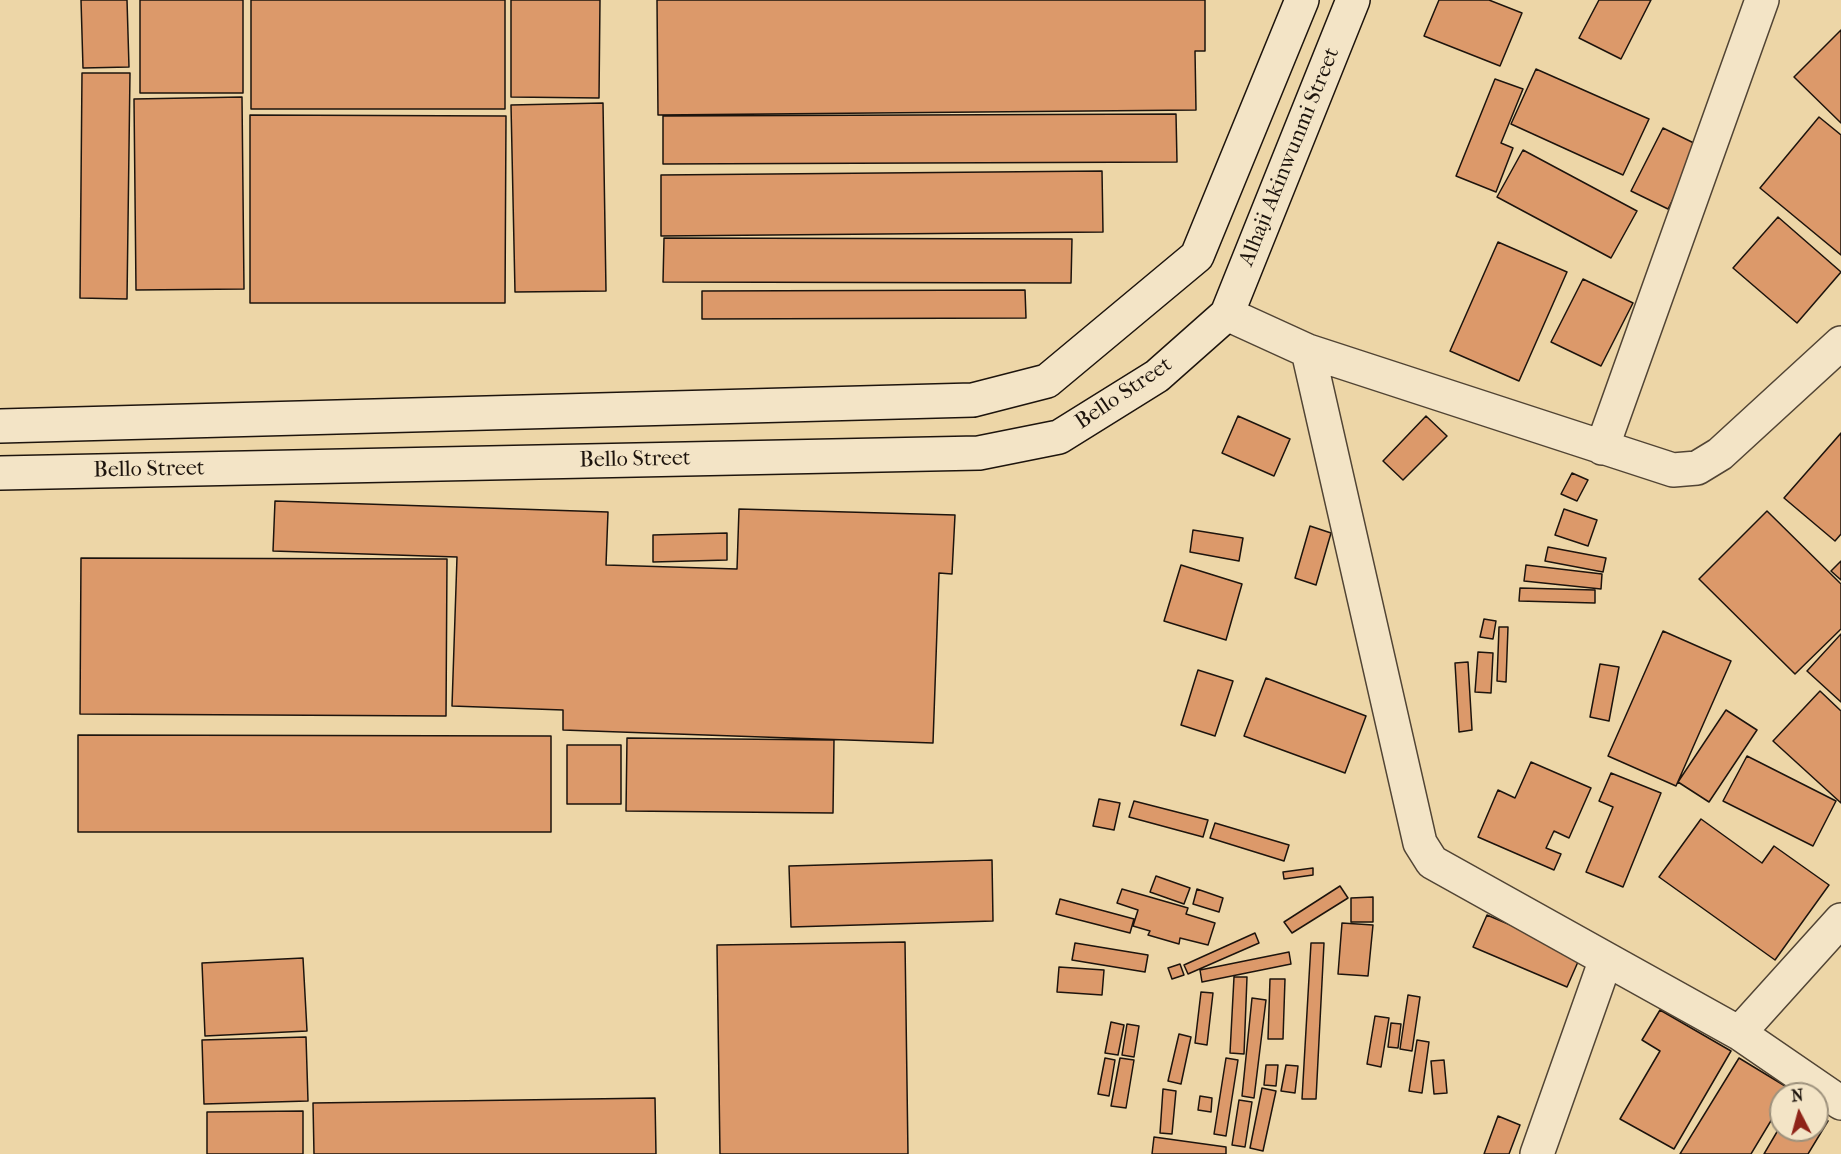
<!DOCTYPE html>
<style>
body{margin:0}
#map{position:relative;width:1841px;height:1154px;overflow:hidden;background:#edd6a7;font-family:"IM FELL French Canon",serif}
canvas{display:block}
.north{position:absolute;left:1769px;top:1082px;width:60px;height:60px;box-sizing:border-box;background:#f3e4c6;border:2px solid #9d917c;border-radius:50%;rotate:354deg;font-size:16px;font-weight:700;line-height:24px;text-align:center;color:#1d140d}
.north::after{content:'';display:block;margin:auto;width:21px;height:27px;background:#8f2418;clip-path:polygon(50% 0,100% 100%,50% 72%,0 100%)}
</style>
<div id="map">
<canvas width="1841" height="1154"></canvas>
<div class="north">N</div>
</div>
<script>
const c = document.querySelector('canvas').getContext('2d');
c.lineJoin = 'round';
function fillPath(path, color) { c.fillStyle = color; c.fill(path, 'evenodd'); }
function strokePath(path, color, width, dash) { c.strokeStyle = color; c.lineWidth = width; c.lineCap = dash ? 'butt' : 'round'; c.setLineDash(dash || []); c.stroke(path); }
function write(font, color, halo, rows, align = 'center') {
  c.font = font + ' "IM FELL French Canon",serif'; c.lineWidth = 4.5; c.setLineDash([]); c.textBaseline = 'middle'; c.strokeStyle = halo; c.fillStyle = color; for (const [text, x, y, turn = 0] of rows) {
    c.save(); c.translate(x, y); c.rotate((+turn || 0) * Math.PI / 180); c.textAlign = isNaN(turn) ? turn : align; if (halo) c.strokeText(text, 0, 0); c.fillText(text, 0, 0); c.restore();
  }
}
const building = new Path2D(`
 M 81,0 L 127,0 L 129,67 L 83,68 Z
 M 140,0 L 243,0 L 243,93 L 140,93 Z
 M 251,0 L 505,0 L 505,109 L 251,109 Z
 M 511,0 L 600,0 L 599,98 L 511,97 Z
 M 657,0 L 1205,0 L 1205,51 L 1195,51 L 1196,110 L 658,115 Z
 M 1439,0 L 1489,0 L 1522,13 L 1500,66 L 1424,36 Z
 M 1599,0 L 1651,0 L 1621,59 L 1579,38 Z
 M 1841,30 L 1841,123 L 1794,77 Z
 M 1536,69 L 1649,119 L 1623,175 L 1511,124 Z
 M 82,73 L 130,73 L 127,299 L 80,298 Z
 M 1495,79 L 1523,89 L 1501,143 L 1513,148 L 1496,192 L 1456,176 Z
 M 242,97 L 244,289 L 136,290 L 134,99 Z
 M 603,103 L 606,291 L 515,292 L 511,105 Z
 M 1176,114 L 1177,162 L 663,164 L 663,116 Z
 M 250,115 L 506,116 L 505,303 L 250,303 Z
 M 1819,117 L 1841,135 L 1841,255 L 1760,188 Z
 M 1663,128 L 1700,146 L 1668,209 L 1631,191 Z
 M 1523,150 L 1637,211 L 1611,258 L 1497,197 Z
 M 1102,171 L 1103,232 L 661,236 L 661,175 Z
 M 1778,217 L 1841,272 L 1797,323 L 1733,268 Z
 M 664,238 L 1072,239 L 1071,283 L 663,282 Z
 M 1498,242 L 1567,272 L 1519,381 L 1450,351 Z
 M 1583,279 L 1633,303 L 1601,366 L 1551,342 Z
 M 1025,290 L 1026,318 L 702,319 L 702,291 Z
 M 1238,416 L 1290,439 L 1274,476 L 1222,453 Z
 M 1426,416 L 1447,436 L 1403,480 L 1383,461 Z
 M 1841,433 L 1841,534 L 1835,541 L 1784,498 Z
 M 1572,473 L 1588,480 L 1577,501 L 1561,494 Z
 M 275,501 L 608,512 L 606,565 L 737,569 L 739,509 L 955,515 L 952,574 L 939,573 L 933,743 L 563,730 L 563,710 L 452,706 L 457,557 L 273,551 Z
 M 1564,509 L 1597,520 L 1588,546 L 1555,535 Z
 M 1767,511 L 1841,584 L 1841,629 L 1795,674 L 1699,579 Z
 M 1310,526 L 1331,533 L 1316,585 L 1295,578 Z
 M 1193,530 L 1243,538 L 1239,561 L 1190,552 Z
 M 727,533 L 727,560 L 653,562 L 653,535 Z
 M 1548,547 L 1606,558 L 1603,572 L 1545,561 Z
 M 81,558 L 447,559 L 446,716 L 80,714 Z
 M 1841,561 L 1841,580 L 1831,571 Z
 M 1181,565 L 1242,584 L 1226,640 L 1164,621 Z
 M 1526,565 L 1602,574 L 1601,589 L 1524,581 Z
 M 1520,588 L 1595,590 L 1595,603 L 1519,601 Z
 M 1484,619 L 1496,621 L 1493,639 L 1480,637 Z
 M 1499,627 L 1508,627 L 1506,682 L 1497,681 Z
 M 1663,631 L 1731,661 L 1676,786 L 1608,756 Z
 M 1841,634 L 1841,702 L 1807,671 Z
 M 1478,652 L 1493,653 L 1491,693 L 1475,692 Z
 M 1468,662 L 1472,730 L 1459,732 L 1455,663 Z
 M 1600,664 L 1619,667 L 1609,721 L 1590,717 Z
 M 1198,670 L 1233,681 L 1215,736 L 1181,725 Z
 M 1266,678 L 1366,716 L 1345,773 L 1244,736 Z
 M 1820,691 L 1841,711 L 1841,803 L 1773,741 Z
 M 1726,710 L 1757,730 L 1709,802 L 1678,782 Z
 M 78,735 L 551,736 L 551,832 L 78,832 Z
 M 627,738 L 834,740 L 833,813 L 626,811 Z
 M 567,745 L 621,745 L 621,804 L 567,804 Z
 M 1747,756 L 1836,801 L 1813,846 L 1723,801 Z
 M 1531,762 L 1591,788 L 1569,838 L 1554,831 L 1546,848 L 1561,854 L 1554,870 L 1478,837 L 1498,790 L 1515,798 Z
 M 1611,773 L 1661,793 L 1623,887 L 1586,872 L 1613,807 L 1599,801 Z
 M 1099,799 L 1120,803 L 1114,830 L 1093,826 Z
 M 1134,801 L 1208,820 L 1203,837 L 1129,817 Z
 M 1701,819 L 1762,863 L 1774,846 L 1829,885 L 1775,960 L 1659,877 Z
 M 1215,823 L 1289,845 L 1284,861 L 1210,838 Z
 M 992,860 L 993,921 L 791,927 L 789,866 Z
 M 1313,868 L 1313,875 L 1284,879 L 1283,872 Z
 M 1156,876 L 1190,888 L 1184,904 L 1150,892 Z
 M 1340,886 L 1348,898 L 1292,933 L 1284,922 Z
 M 1122,889 L 1188,908 L 1186,914 L 1215,923 L 1208,945 L 1180,938 L 1179,944 L 1148,935 L 1150,931 L 1133,926 L 1138,910 L 1117,903 Z
 M 1197,889 L 1223,898 L 1219,912 L 1193,904 Z
 M 1373,897 L 1373,922 L 1351,922 L 1351,898 Z
 M 1060,899 L 1134,919 L 1130,933 L 1056,914 Z
 M 1487,915 L 1581,955 L 1567,987 L 1473,947 Z
 M 1342,923 L 1373,925 L 1368,976 L 1338,974 Z
 M 1255,933 L 1259,943 L 1188,974 L 1184,965 Z
 M 905,942 L 908,1154 L 720,1154 L 717,945 Z
 M 1075,943 L 1148,955 L 1145,972 L 1072,960 Z
 M 1311,943 L 1324,943 L 1316,1099 L 1302,1099 Z
 M 1289,952 L 1291,964 L 1202,982 L 1200,970 Z
 M 303,958 L 307,1031 L 205,1036 L 202,963 Z
 M 1180,964 L 1184,975 L 1172,979 L 1168,968 Z
 M 1059,967 L 1104,970 L 1102,995 L 1057,992 Z
 M 1234,977 L 1247,977 L 1244,1054 L 1230,1053 Z
 M 1270,979 L 1285,979 L 1283,1039 L 1268,1039 Z
 M 1201,992 L 1213,993 L 1207,1045 L 1195,1043 Z
 M 1408,995 L 1420,997 L 1412,1051 L 1400,1049 Z
 M 1252,998 L 1266,1000 L 1254,1098 L 1242,1096 Z
 M 1660,1010 L 1731,1051 L 1674,1149 L 1620,1119 L 1660,1051 L 1642,1040 Z
 M 1375,1016 L 1389,1018 L 1381,1067 L 1367,1064 Z
 M 1111,1022 L 1124,1025 L 1118,1055 L 1105,1053 Z
 M 1391,1023 L 1401,1024 L 1398,1048 L 1388,1047 Z
 M 1127,1024 L 1139,1026 L 1134,1057 L 1122,1055 Z
 M 1179,1034 L 1191,1037 L 1181,1084 L 1168,1081 Z
 M 306,1037 L 308,1101 L 204,1104 L 202,1040 Z
 M 1417,1040 L 1429,1042 L 1422,1093 L 1409,1091 Z
 M 1105,1058 L 1115,1060 L 1109,1096 L 1098,1094 Z
 M 1120,1058 L 1134,1060 L 1126,1108 L 1111,1106 Z
 M 1226,1058 L 1238,1060 L 1226,1136 L 1214,1134 Z
 M 1739,1058 L 1790,1089 L 1787,1094 L 1781,1094 L 1781,1104 L 1751,1154 L 1680,1154 Z
 M 1444,1060 L 1447,1093 L 1434,1094 L 1431,1061 Z
 M 1266,1065 L 1278,1065 L 1276,1086 L 1264,1085 Z
 M 1286,1065 L 1298,1066 L 1295,1093 L 1281,1091 Z
 M 1262,1088 L 1276,1091 L 1263,1151 L 1250,1148 Z
 M 1163,1089 L 1176,1091 L 1172,1134 L 1160,1133 Z
 M 1200,1096 L 1212,1098 L 1211,1112 L 1198,1110 Z
 M 655,1098 L 656,1154 L 314,1154 L 313,1103 Z
 M 1239,1100 L 1252,1102 L 1245,1147 L 1232,1145 Z
 M 303,1111 L 303,1154 L 207,1154 L 207,1112 Z
 M 1817,1114 L 1828,1121 L 1808,1154 L 1764,1154 L 1781,1125 L 1781,1130 L 1817,1130 Z
 M 1498,1116 L 1520,1125 L 1509,1154 L 1484,1154 Z
 M 1154,1137 L 1226,1147 L 1226,1154 L 1152,1154 Z`);
fillPath(building, '#dc996a');
strokePath(building, '#1d140d', 1.5);
const street = new Path2D(`
 M 1227,314 L 1308,351 L 1420,843 L 1432,862 L 1606,959
 M 1308,351 L 1673,470 L 1697,468 L 1720,454 L 1841,343
 M 1602,448 L 1762,0
 M 1739,1033 L 1841,920
 M 1537,1154 L 1606,959 L 1739,1033 L 1841,1103`);
const secondary = new Path2D(`
 M 0,426 L 973,400 L 1047,381 L 1197,256 L 1302,0
 M 0,473 L 979,453 L 1059,437 L 1157,376 L 1227,314 L 1353,0`);
strokePath(street, '#514434', 36);
strokePath(secondary, '#1d140d', 36);
strokePath(street, '#f3e4c6', 33);
strokePath(secondary, '#f3e4c6', 33);
write('22px', '#1d140d', '#f3e4c6', [
 ["Alhaji Akinwunmi Street",1290,157,-68],
 ["Bello Street",1124,394,-34],
 ["Bello Street",635,460,-1],
 ["Bello Street",149,470,-1]
]);
</script>
